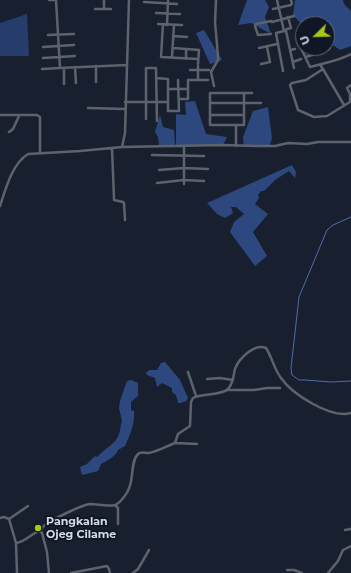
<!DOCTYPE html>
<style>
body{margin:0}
#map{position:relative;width:351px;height:573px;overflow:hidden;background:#182030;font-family:Montserrat,sans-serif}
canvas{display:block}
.north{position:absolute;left:295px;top:16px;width:40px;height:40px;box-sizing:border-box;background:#0f1726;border:1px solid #5f6673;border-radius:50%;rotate:247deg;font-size:11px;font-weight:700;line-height:16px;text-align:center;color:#d6dce7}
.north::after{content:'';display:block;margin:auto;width:14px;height:18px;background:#aac717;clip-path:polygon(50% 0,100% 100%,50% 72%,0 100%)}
</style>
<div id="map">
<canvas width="351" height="573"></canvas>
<div class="north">U</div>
</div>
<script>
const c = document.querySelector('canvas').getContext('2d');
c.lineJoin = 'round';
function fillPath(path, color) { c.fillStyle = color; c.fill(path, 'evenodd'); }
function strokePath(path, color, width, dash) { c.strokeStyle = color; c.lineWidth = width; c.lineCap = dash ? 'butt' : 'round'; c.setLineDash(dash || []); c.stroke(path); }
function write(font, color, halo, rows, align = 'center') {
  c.font = font + ' Montserrat,sans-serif'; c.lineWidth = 4; c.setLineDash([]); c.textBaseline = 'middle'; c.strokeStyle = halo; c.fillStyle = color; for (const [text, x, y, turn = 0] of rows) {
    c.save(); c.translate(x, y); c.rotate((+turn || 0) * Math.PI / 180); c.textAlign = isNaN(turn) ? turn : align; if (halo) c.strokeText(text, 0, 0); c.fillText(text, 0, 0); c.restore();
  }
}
fillPath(new Path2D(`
 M 27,14 L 29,56 L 0,56 L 0,23 Z`), '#263d6b');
fillPath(new Path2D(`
 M 247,0 L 265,0 L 269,7 L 265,17 L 271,34 L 251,23 L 238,25 Z
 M 295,0 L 343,0 L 344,4 L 351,11 L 351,46 L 340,50 L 327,41 L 327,24 L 303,24 L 303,26 L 293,15 Z
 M 204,30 L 222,60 L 210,64 L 196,33 Z
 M 195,101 L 206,134 L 227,137 L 223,145 L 176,146 L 176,114 L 186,115 L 185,102 Z
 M 268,107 L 272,138 L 270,145 L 244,146 L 243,137 L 253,111 Z
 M 160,115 L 163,127 L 174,130 L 175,145 L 159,145 L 158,137 L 155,132 Z
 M 292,165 L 296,172 L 295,178 L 289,171 L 275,180 L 264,191 L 261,191 L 258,195 L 259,198 L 255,204 L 268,214 L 253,232 L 267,256 L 255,266 L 230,232 L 234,222 L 244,214 L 236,207 L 231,207 L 233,213 L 225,218 L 217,214 L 207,203 Z
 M 165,362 L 180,380 L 188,398 L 186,401 L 181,403 L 178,403 L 176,395 L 172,392 L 172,388 L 162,383 L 157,387 L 155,378 L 147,375 L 146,373 L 149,370 L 157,370 L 161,363 Z
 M 131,380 L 138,383 L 138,396 L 131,402 L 131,410 L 134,411 C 135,424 130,435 125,446 L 118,450 C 116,456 107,461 101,464 L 98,471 L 82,475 L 80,467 L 87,464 L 95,456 L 97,457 C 104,449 116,444 119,434 C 121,429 120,425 122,421 L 119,408 L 120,401 L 127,381 Z`), '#2d487f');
strokePath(new Path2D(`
 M 351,217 L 333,225 L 327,230 L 299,297 L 291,368 L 292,375 L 299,380 L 305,380 L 331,382 L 351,381`), '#4f6da8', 1);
strokePath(new Path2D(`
 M 49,0 L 56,0 L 60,68 L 127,65
 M 277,0 L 284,31 L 276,33 L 283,71
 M 144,2 L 177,4
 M 95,9 L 104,9 L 104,0
 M 104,9 L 111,9
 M 273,9 L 291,5 L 292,3 L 291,0
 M 156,13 L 180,14
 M 158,24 L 182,25
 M 163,24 L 161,57 L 198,59
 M 313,24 L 319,23 L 321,24
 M 167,25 L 168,0
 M 300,28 C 298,35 302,36 299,44 L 310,67 C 324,63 338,61 351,54
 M 285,31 L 287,29 L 291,28 L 288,17
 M 286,31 L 294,68
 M 271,34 L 258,35 L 255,26 L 256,24 L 271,21 L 272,22 L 294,16
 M 48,35 L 74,34
 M 173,36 L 187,37
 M 43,47 L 74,45
 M 173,48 L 199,50 L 198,64
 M 259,48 L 277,44
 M 290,50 L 295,49
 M 172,57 L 174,25
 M 306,57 L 329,49 L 330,47 L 327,39
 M 43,58 L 75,56
 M 186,59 L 186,49
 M 293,62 L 301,59
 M 261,64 L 270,62 L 267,47
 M 96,66 L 96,82
 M 198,66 L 198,80
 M 321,66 L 323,69
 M 75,67 L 76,83
 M 64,68 L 64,84
 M 42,69 L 60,68
 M 190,70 L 209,70
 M 156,78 L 168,79 L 168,89
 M 214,86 L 211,72 L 218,60 L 218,56 L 215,22 L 216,0
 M 188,89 L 188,80 L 208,80
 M 244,93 L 244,125 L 210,125 L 210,93 L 252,93
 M 125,102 L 168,102 L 168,89 L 188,89 L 188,99 L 179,99
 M 168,102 L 168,111 L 179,111 L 178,80
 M 210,103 L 261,103
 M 344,105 L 323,69 L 306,80 L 292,83 L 290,85 L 298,110 L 314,117 L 327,116 L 350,102 L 350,94 L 347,88 L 351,85
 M 88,108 L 125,109
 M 0,115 L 37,115 L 40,117 L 40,153
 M 210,115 L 244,115
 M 146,119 L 146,68 L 156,68 L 157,121
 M 236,125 L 236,146
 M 9,132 L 13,129 L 19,116
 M 122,147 L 223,145 L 256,146 L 275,146 L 288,143 L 307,144 L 318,142 L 351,142
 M 112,148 L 114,199 L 114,200 L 123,202 L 124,203 L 125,220
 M 152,155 L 204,156
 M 159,170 L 184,168 L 208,169
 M 157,183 L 184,180 L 204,181
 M 184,184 L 184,146
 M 0,206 C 6,188 12,164 28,154 L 80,151 L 122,147 L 125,133 L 129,0
 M 188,372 L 196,396
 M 207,379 L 220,378 L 233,380
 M 228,390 L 254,390 L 267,388 L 280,388
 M 175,443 L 197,444
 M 115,505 L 118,508 L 118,524
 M 0,518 L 4,517 L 9,519 L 16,543 C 26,542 31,533 40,531 L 42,533 L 47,552 L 49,573
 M 9,519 L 28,506
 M 345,530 L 351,529
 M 40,531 C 42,528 43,526 46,524 C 54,519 81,505 90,504 C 98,504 107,507 115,505 C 119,504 121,500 124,497 C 136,483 129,463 138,454 C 141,451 145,453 149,453 C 158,451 167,446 175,443 L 178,434 L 190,426 L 191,402 L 193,398 C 202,393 221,396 228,389 C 234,382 233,376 235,369 C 239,358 255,343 266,348 C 272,357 274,369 281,378 C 292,394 331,419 351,413
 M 16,543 L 17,573
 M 287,570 L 294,570 L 302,573
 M 71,573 L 107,566 L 109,569 L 110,573
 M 133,573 L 138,569 L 149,550
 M 328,573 L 338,561 L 343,550 L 351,546`), '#5e626b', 2.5);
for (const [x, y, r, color] of [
 [38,528,4,"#aac717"]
]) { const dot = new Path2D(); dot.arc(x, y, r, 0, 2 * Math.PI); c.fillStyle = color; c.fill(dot); strokePath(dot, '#0f1726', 1.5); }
write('bold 11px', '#d6dce7', '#0f1726', [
 ["Pangkalan",46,522],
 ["Ojeg Cilame",46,535]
], 'left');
</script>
